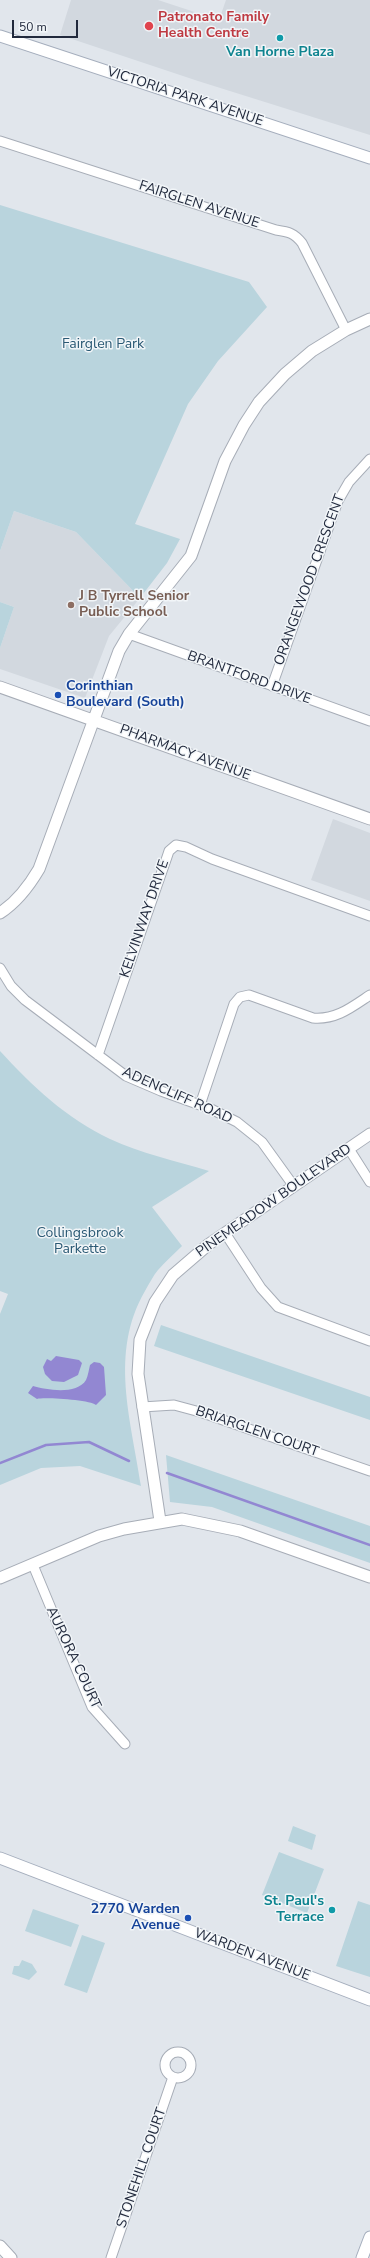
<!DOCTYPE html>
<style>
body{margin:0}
#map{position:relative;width:370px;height:2258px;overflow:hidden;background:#e1e6ec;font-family:"Nunito Sans",sans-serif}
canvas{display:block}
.scale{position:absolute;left:12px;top:20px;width:66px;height:18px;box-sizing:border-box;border:2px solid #21293c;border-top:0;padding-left:5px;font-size:12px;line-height:14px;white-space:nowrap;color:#21293c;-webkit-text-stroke:3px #f1f5f8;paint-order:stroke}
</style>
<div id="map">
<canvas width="370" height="2258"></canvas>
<div class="scale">50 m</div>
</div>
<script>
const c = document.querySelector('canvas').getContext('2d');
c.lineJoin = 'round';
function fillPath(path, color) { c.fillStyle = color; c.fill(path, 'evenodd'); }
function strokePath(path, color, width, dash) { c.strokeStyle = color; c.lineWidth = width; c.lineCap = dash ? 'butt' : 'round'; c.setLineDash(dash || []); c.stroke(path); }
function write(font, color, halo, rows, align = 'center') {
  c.font = font + ' "Nunito Sans",sans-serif'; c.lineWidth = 3; c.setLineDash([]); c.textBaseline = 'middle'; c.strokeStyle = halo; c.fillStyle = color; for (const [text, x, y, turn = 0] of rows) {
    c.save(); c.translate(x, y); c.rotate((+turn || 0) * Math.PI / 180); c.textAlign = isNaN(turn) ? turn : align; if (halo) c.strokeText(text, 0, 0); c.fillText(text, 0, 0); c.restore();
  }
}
fillPath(new Path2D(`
 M 71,0 L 158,0 L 219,20 L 226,0 L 370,0 L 370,135 L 198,81 L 60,35 Z
 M 14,511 L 76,532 L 140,598 L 109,636 L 85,698 L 0,669 L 0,648 L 14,607 L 0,602 L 0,551 Z
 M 333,819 L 370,833 L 370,901 L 311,880 Z`), '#d2d8df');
fillPath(new Path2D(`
 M 0,205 L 249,282 L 267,307 L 218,361 L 188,404 L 135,524 L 180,539 L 167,563 L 140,598 L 76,532 L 14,511 L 0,551 Z
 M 0,602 L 14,607 L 0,648 Z
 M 0,1051 C 31,1085 67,1119 110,1139 C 140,1153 176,1161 209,1171 L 152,1207 L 182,1246 C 174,1254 165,1262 158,1270 C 153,1276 149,1284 145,1291 C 109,1353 131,1419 141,1486 L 80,1466 L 41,1468 L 0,1485 L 0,1314 L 8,1294 L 0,1291 Z
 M 161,1325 L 370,1397 L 370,1420 L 154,1346 Z
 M 166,1455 L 370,1526 L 370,1563 L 212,1507 L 170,1502 Z
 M 293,1826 L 316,1835 L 312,1850 L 288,1841 Z
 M 279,1852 L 324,1869 L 307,1913 L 262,1895 Z
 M 358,1901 L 370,1905 L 370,1977 L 336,1966 Z
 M 33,1909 L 79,1925 L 71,1947 L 25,1931 Z
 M 82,1935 L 105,1943 L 87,1993 L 64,1985 Z
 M 22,1960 L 32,1964 L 37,1972 L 29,1980 L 12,1974 L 14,1966 L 19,1966 Z`), '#b9d4dd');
fillPath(new Path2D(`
 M 56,1356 L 79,1360 L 82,1363 L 78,1375 L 64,1382 L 52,1381 L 45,1374 L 43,1367 L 47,1359 L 51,1361 Z
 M 94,1362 L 100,1363 L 104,1367 L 106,1395 L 96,1405 C 90,1400 44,1397 37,1399 L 28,1393 L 33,1386 C 47,1390 77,1395 86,1380 C 88,1376 89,1369 90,1365 Z`), '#9287d2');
strokePath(new Path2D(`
 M 0,1463 L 46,1445 L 89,1442 L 129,1461
 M 167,1473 L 370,1545`), '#9287d2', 2.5);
const minor = new Path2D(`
 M 0,141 L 276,230 C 289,232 294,233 302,243 L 346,330
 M 129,634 L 370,721
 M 272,686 L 338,501 L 349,482 L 370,459
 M 0,968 L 11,986 L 25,1000 L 126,1076 L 161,1091 L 211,1109 L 237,1122 L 262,1142 L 293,1185
 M 98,1055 L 167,857 L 169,851 L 176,845 L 186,847 L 212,859 L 370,916
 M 200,1105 L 234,1004 L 240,997 L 249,995 L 313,1018 C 336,1020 352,1007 370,995
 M 349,1149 L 370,1182
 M 225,1233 L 261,1288 L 278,1307 L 370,1341
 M 142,1407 L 174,1405 L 200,1412 L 370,1471
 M 33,1565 L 92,1707 L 125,1744
 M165 2065a13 13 0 1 1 26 0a13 13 0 1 1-26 0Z
 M 111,2258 L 173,2077`);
const tertiary = new Path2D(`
 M 0,687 L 370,819
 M 0,913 C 17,902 29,886 39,869 L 119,651 L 129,634 L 191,556 L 225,461 L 244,425 L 259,402 L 285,374 L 312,351 L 346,330 L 370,319
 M 160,1521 L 138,1374 L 140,1340 L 155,1302 L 173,1275 L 209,1244 L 370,1134
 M 0,1578 L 99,1536 L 124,1529 L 182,1519 L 240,1531 L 370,1577
 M 0,2246 L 11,2258`);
const secondary = new Path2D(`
 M 0,36 L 370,158
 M 0,1858 L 370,2000
 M 362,2258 L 370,2237`);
strokePath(minor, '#a7adb7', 11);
strokePath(tertiary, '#a7adb7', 13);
strokePath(secondary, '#a5aebd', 13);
strokePath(minor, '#fff', 9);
strokePath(tertiary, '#fff', 11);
strokePath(secondary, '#fff', 11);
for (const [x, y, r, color] of [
 [149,26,5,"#e0444e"],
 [280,38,4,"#0f9aa8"],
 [71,605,4,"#8d6e63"],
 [58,695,4,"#1a4fb4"],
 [332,1910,4,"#0f9aa8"],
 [188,1918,4,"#1a4fb4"]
]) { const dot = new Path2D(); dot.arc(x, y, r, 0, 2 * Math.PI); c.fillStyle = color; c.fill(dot); strokePath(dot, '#f1f5f8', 1.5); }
write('bold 14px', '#be3a42', '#f1f5f8', [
 ["Patronato Family",158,18],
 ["Health Centre",158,34]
], 'left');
write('bold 14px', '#0d838f', '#f1f5f8', [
 ["Van Horne Plaza",280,53],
 ["St. Paul's",324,1902,"right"],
 ["Terrace",324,1918,"right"]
]);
write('14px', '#21293c', '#f1f5f8', [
 ["VICTORIA PARK AVENUE",185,97,18],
 ["FAIRGLEN AVENUE",199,205,18],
 ["ORANGEWOOD CRESCENT",310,580,-70],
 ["BRANTFORD DRIVE",249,678,20],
 ["PHARMACY AVENUE",185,753,20],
 ["KELVINWAY DRIVE",145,919,-71],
 ["ADENCLIFF ROAD",177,1096,24],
 ["PINEMEADOW BOULEVARD",274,1201,-35],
 ["BRIARGLEN COURT",257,1432,19],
 ["AURORA COURT",73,1658,65],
 ["WARDEN AVENUE",252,1955,21],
 ["STONEHILL COURT",142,2168,-71]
]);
write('14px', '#2a5974', '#f1f5f8', [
 ["Fairglen Park",103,345],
 ["Collingsbrook",80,1234],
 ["Parkette",80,1250]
]);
write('bold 14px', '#785e54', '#f1f5f8', [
 ["J B Tyrrell Senior",79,597],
 ["Public School",79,613]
], 'left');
write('bold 14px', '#164399', '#f1f5f8', [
 ["Corinthian",66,687],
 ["Boulevard (South)",66,703],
 ["2770 Warden",180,1910,"right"],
 ["Avenue",180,1926,"right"]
], 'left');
</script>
